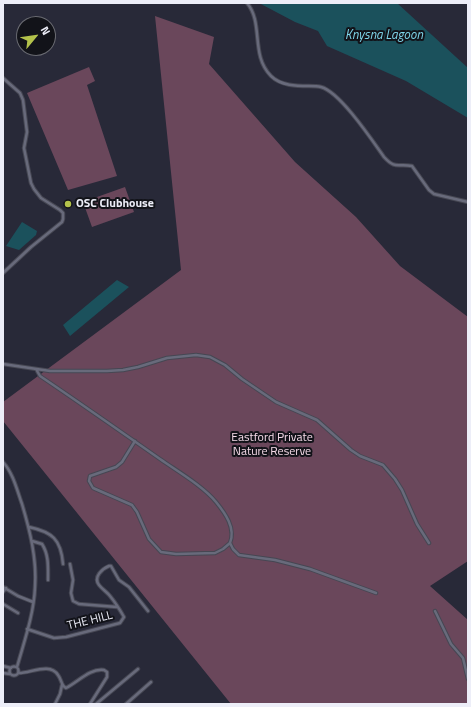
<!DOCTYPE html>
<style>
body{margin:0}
#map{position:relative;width:471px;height:707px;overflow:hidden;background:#282938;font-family:"Titillium Web",sans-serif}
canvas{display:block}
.frame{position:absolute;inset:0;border:4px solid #edeef8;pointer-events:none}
.north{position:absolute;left:16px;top:16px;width:40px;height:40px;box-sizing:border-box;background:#121319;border:1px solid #6a6b72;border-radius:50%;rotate:61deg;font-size:11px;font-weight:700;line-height:16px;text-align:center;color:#edeef8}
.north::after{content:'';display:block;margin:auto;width:14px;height:18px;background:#b3c24b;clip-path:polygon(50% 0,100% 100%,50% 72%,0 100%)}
</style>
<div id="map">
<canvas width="471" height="707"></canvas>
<div class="frame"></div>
<div class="north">N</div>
</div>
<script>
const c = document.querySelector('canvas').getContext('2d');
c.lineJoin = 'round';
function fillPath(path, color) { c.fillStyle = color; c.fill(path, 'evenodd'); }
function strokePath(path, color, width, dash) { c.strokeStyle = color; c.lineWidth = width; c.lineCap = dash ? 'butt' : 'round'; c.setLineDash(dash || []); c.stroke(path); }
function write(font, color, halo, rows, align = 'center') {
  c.font = font + ' "Titillium Web",sans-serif'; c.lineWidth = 4; c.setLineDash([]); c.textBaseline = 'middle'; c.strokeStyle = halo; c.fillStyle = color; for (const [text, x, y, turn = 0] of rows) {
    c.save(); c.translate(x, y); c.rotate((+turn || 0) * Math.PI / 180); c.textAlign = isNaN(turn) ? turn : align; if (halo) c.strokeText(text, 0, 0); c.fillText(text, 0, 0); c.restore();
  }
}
fillPath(new Path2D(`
 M 155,16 L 214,37 L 209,64 L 295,162 L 356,217 L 400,266 L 468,317 L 468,561 L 430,586 L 468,620 L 468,704 L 231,704 L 3,421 L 3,402 L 181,270 Z
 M 89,67 L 95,81 L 87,85 L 117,176 L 68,190 L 27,93 Z
 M 125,187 L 134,212 L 92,227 L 83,202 Z`), '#6a475b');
fillPath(new Path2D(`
 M 259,3 L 397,3 L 468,68 L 468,118 L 406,81 L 327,46 L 318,31 L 295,22 Z
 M 22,222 L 37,231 L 36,235 L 19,250 L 6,246 Z
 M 117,280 L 129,287 L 70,336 L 63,325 Z`), '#1b515c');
const minor = new Path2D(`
 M 247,3 C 264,23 250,55 271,76 C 281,86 297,86 309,86 C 313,86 317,86 321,87 C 340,92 372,140 384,157 C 396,170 397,163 412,166 L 429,190 L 434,194 L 468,202
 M 3,78 L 20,93 L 23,100 L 27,132 L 24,148 L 31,183 L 34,189 L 41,198 L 60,210 L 63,213 L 63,219 L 62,222 L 31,247 L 3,273
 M 3,364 L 50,371 L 107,371 L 123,370 L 138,367 L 167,358 L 196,355 L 210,357 L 225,365 L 242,379 L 276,402 L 317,420 L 351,450 L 360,456 L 383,465 L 395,479 L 402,490 L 417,524 L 429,543
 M 36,369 L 40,376 C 80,403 120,431 160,459 C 177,471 203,486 216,502 C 225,513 236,528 230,543 L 233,549 L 239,555 L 275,560 L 310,569 L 376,593
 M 135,441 L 122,462 L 116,467 L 90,476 L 89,481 L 93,488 L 132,505 L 137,512 L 149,539 L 161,552 L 176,554 L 215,553 L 223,549 L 230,543
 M 3,462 C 13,473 17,490 22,504 C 30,531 37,559 35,587 C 34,614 24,642 17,667
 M 29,527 C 52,532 61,539 63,564
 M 32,541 L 42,544 C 49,555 48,567 48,580
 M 70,564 L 73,580 L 71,593 L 73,601 L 79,604 L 117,607
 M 3,587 L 18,596 L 33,602
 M 3,592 L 6,588
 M 3,604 L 18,613
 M 435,611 L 451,644 L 463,658 L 468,679
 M 27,629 L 54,638 L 66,637 L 120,623 L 124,617 C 120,610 115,602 110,596 C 107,592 102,589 99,585 C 93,577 102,569 109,566 L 111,566 L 119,580 L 129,587 L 148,611
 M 3,666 L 11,668
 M9.5 671a4.5 4.5 0 1 1 9 0a4.5 4.5 0 1 1-9 0Z
 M 3,673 L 10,674
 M 19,673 C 31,673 50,662 58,675 C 62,680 61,686 66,688 C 78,682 90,668 104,670 L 107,672 L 107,677 L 90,704
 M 55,704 L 60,694 L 62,685
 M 96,704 L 138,669
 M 126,704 L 151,682`);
strokePath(minor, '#464753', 4.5);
strokePath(minor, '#686a7b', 2.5);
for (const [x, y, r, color] of [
 [68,204,4,"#b3c24b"]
]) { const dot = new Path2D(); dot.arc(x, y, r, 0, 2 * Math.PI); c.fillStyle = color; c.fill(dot); strokePath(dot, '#121319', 1.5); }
write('bold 12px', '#edeef8', '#121319', [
 ["OSC Clubhouse",76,204]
], 'left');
write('12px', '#f6dbe9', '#121319', [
 ["Eastford Private",272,438],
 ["Nature Reserve",272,452]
]);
write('12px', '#edeef8', '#121319', [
 ["THE HILL",90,621,-14]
]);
write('italic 13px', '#7ed5e9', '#121319', [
 ["Knysna Lagoon",384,36]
]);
</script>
